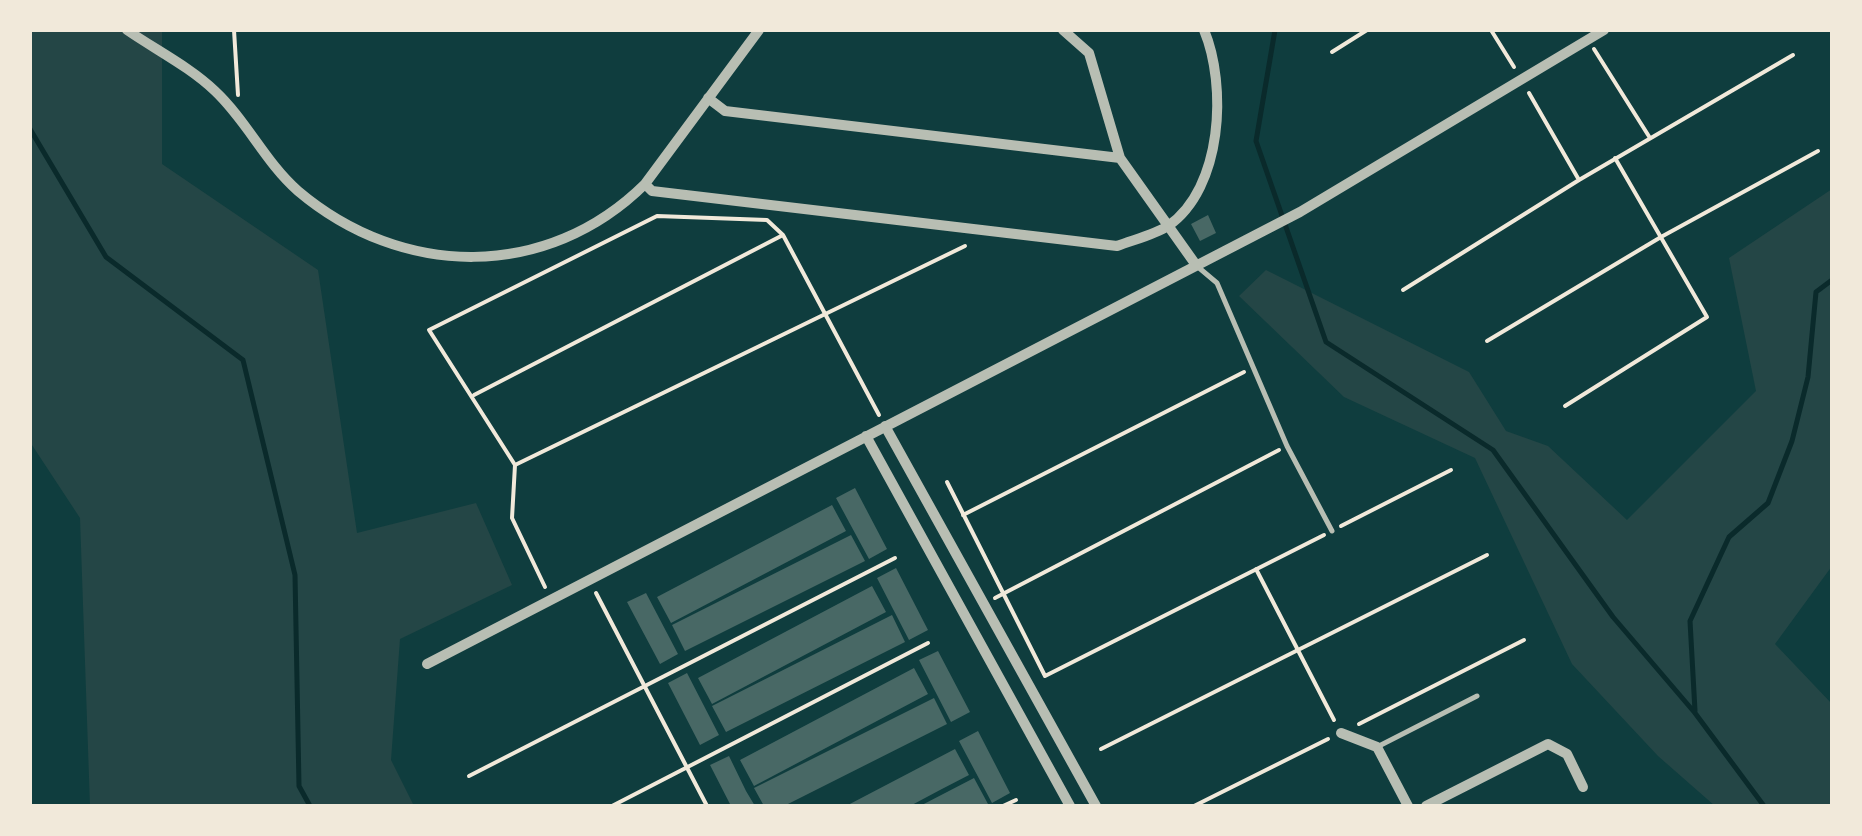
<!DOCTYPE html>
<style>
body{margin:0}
#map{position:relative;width:1862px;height:836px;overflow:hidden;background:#0f3d3e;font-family:"Public Sans",sans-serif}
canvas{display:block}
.frame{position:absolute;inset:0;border:32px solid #f1e9da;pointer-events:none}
</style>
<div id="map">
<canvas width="1862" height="836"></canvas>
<div class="frame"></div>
</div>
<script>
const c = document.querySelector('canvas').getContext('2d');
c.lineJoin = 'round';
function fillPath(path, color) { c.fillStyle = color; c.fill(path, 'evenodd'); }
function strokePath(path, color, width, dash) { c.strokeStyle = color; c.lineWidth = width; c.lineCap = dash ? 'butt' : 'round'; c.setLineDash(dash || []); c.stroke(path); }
fillPath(new Path2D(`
 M 30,30 L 162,30 L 162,164 L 318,270 L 357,533 L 476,503 L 512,585 L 400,639 L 391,760 L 414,806 L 90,806 L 80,518 L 30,442 Z
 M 1832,189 L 1832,566 L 1775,644 L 1832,704 L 1832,806 L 1715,806 L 1658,756 L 1572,664 L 1475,458 L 1344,397 L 1239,296 L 1266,270 L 1469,372 L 1506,431 L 1548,446 L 1627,520 L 1756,391 L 1729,258 Z`), '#244646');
strokePath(new Path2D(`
 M 1275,30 L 1256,141 L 1326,342 L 1493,450 L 1613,617 L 1695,713 L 1764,806
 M 30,129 L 106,257 L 243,360 L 295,575 L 299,786 L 310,806
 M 1695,711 L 1690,621 L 1729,537 L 1768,503 L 1792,441 L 1808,377 L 1816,292 L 1832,280`), '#0a2a2b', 5);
fillPath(new Path2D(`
 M 1208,215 L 1216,233 L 1200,241 L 1191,224 Z
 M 855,488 L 887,549 L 869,559 L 836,498 Z
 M 832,505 L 846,531 L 671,623 L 657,597 Z
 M 851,535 L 865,561 L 685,651 L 672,625 Z
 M 896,568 L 928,630 L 909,640 L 877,578 Z
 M 872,586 L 886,612 L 712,704 L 698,678 Z
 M 646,593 L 678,654 L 660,664 L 627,602 Z
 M 892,615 L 905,642 L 726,732 L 712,706 Z
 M 938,651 L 970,712 L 951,722 L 919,660 Z
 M 914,668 L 928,694 L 754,786 L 740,760 Z
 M 687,673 L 719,735 L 700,745 L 668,683 Z
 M 934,698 L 947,724 L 784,806 L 764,806 L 754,788 Z
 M 978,731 L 1010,793 L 992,803 L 959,741 Z
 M 955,749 L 969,775 L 940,790 L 910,806 L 846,806 Z
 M 729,756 L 746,791 L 755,806 L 731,806 L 710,765 Z
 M 974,778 L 988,804 L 985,806 L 920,806 Z`), '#486865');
strokePath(new Path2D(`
 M 234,30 L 238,95
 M 1491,30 L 1514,67
 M 1594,49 L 1650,138
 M 1332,52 L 1367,30
 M 1529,93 L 1579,180
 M 1403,290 L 1579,180 L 1793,55
 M 1487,341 L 1661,237 L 1818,151
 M 474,395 L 783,235
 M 1565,406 L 1707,317 L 1615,158
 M 515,465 L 965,246
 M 947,482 L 1045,676 L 1324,535
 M 963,515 L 1244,372
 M 1341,526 L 1451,470
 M 1256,569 L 1334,720
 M 545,587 L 512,518 L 515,465 L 429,330 L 657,216 L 767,220 L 783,235 L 879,415
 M 596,593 L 707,806
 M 995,598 L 1279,450
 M 1359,724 L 1524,640
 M 1101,749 L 1487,555
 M 469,776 L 895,558
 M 612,806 L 928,643
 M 1003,806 L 1016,800
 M 1194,806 L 1328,739`), '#f1e9da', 4);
strokePath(new Path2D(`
 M 1198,267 L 1217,283 L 1287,446 L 1332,531
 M 1377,747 L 1477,696`), '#b8beb3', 5);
strokePath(new Path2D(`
 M 127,30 C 156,50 190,67 215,91 C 247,121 265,162 298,191 C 402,279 547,281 645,184 L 759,30
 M 1063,30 L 1089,53 L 1120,158 L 1196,265
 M 708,98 L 725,111 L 1120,158
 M 645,184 L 652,191 L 1117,246 C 1132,240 1154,235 1168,226 C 1223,188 1227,85 1204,30
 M 885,426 L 1096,806
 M 866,436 L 1070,806
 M 427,664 L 1300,212 L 1604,30
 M 1341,733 L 1377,747 L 1408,806
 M 1426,806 L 1548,744 L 1567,754 L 1583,787`), '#b8beb3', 10);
</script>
